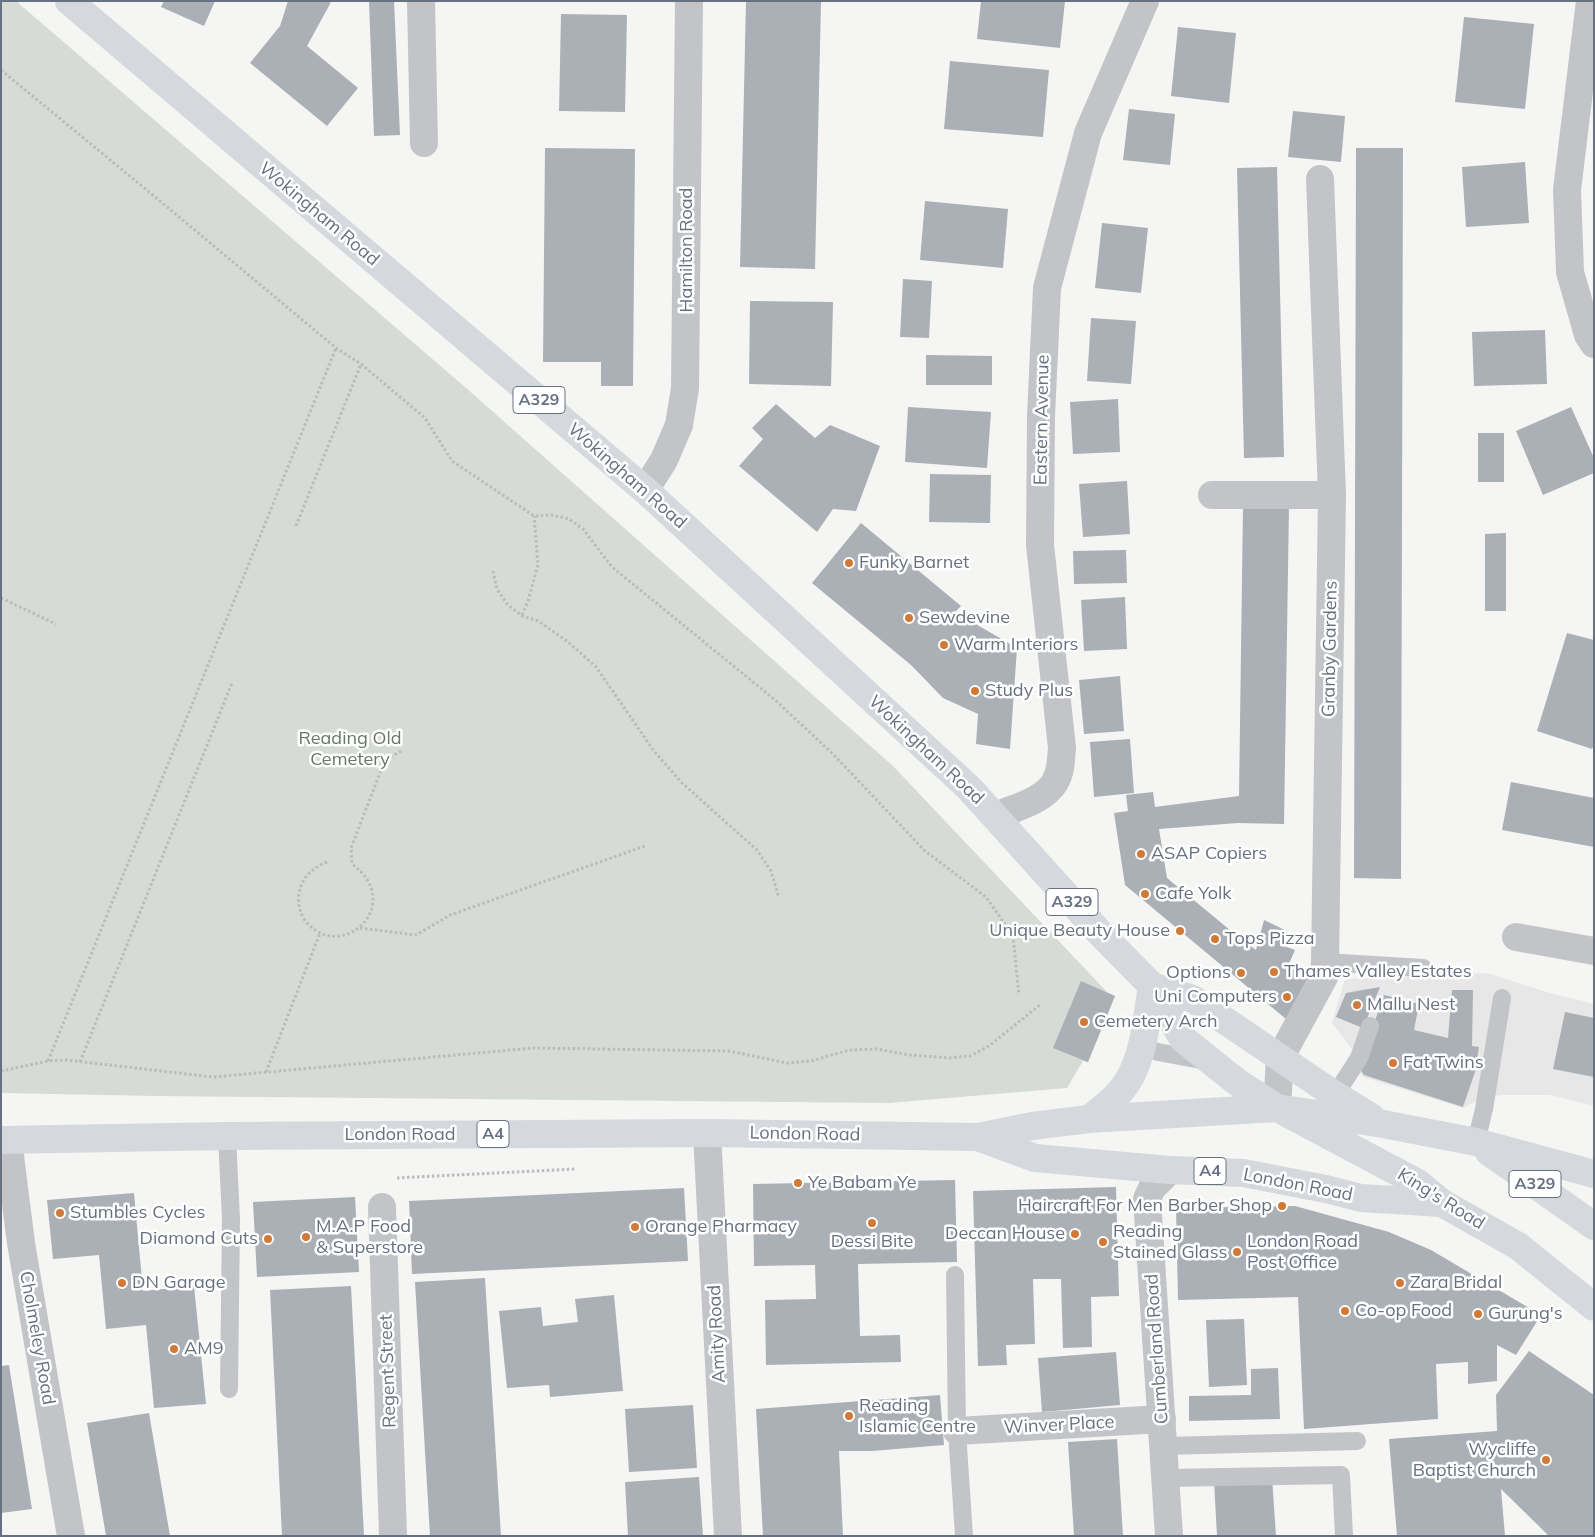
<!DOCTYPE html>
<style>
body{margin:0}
#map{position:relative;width:1595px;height:1537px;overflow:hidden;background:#f5f6f3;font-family:Mulish,sans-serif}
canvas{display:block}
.frame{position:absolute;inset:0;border:2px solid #687181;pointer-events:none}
</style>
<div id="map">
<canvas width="1595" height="1537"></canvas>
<div class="frame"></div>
</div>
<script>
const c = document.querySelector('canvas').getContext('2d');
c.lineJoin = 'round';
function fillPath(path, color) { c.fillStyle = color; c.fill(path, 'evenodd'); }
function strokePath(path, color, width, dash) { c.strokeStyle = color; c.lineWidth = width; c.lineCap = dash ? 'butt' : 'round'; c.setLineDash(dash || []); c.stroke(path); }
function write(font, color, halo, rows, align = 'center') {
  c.font = font + ' Mulish,sans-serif'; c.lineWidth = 5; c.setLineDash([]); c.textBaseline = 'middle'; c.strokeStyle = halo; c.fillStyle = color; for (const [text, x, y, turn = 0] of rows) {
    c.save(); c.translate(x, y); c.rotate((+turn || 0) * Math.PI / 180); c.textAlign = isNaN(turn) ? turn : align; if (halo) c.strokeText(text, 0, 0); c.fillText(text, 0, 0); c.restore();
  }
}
fillPath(new Path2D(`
 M 1487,973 L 1550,993 L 1594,1004 L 1594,1106 L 1551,1095 L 1502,1095 L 1485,1097 L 1463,1108 L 1363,1077 L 1357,1069 L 1359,1058 L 1332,1023 L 1345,979 Z`), '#e6e7e6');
fillPath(new Path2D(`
 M 1,1 L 16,1 L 465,387 L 893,766 L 1108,993 L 1115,996 L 1088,1062 L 1083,1061 L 1067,1088 L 889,1103 L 154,1096 L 1,1093 Z`), '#d6dcd5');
fillPath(new Path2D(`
 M 164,1 L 215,1 L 204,26 L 161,7 Z
 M 288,1 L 330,1 L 330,4 L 307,46 L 358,88 L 327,126 L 250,63 L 280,26 Z
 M 369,1 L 394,1 L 400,135 L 374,136 Z
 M 746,1 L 821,1 L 815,269 L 740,267 Z
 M 981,1 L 1065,1 L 1060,48 L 977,39 Z
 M 561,14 L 627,15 L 625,112 L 559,111 Z
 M 1464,17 L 1534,24 L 1525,109 L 1455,102 Z
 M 1178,27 L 1236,33 L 1229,103 L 1171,96 Z
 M 950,61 L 1049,70 L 1043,137 L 944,129 Z
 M 1129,109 L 1175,114 L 1170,165 L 1123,160 Z
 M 1293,111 L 1345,116 L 1341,162 L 1288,157 Z
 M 545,148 L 635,149 L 633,386 L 601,386 L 601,362 L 543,362 Z
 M 1356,148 L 1403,148 L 1401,879 L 1354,878 Z
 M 1525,162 L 1529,223 L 1466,227 L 1462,167 Z
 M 1277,167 L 1284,457 L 1244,458 L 1237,168 Z
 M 925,201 L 1008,209 L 1003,268 L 920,260 Z
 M 1102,223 L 1148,228 L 1141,293 L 1095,288 Z
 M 903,279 L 932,281 L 929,338 L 900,337 Z
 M 750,301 L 833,302 L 831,386 L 749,384 Z
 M 1091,318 L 1136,321 L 1131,384 L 1087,381 Z
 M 1545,330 L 1547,384 L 1474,386 L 1472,332 Z
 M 926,355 L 992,356 L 992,385 L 926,385 Z
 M 1118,399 L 1120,452 L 1073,454 L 1070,402 Z
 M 776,404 L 815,438 L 830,425 L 880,446 L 856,511 L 833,509 L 817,532 L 739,466 L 763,439 L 752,428 Z
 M 908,407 L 991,412 L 987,468 L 905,462 Z
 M 1571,407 L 1594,458 L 1594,473 L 1543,495 L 1516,431 Z
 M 1478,433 L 1504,433 L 1504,482 L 1478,482 Z
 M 930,474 L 991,475 L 990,523 L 929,522 Z
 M 1127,481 L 1130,534 L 1083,537 L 1079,484 Z
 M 1243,506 L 1289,507 L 1284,824 L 1238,823 L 1159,829 L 1167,878 L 1236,935 L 1256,950 L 1264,920 L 1287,931 L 1281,945 L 1295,950 L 1288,966 L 1308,978 L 1286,1019 L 1125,885 L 1114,813 L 1128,811 L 1126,795 L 1153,792 L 1155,807 L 1239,796 Z
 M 861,523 L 961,606 L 955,612 L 1017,648 L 1010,749 L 976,744 L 978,714 L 943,698 L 911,665 L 812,583 Z
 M 1506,533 L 1506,611 L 1485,611 L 1485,534 Z
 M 1126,550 L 1127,583 L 1074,584 L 1073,551 Z
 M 1125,597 L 1127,649 L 1084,651 L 1081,600 Z
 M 1567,633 L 1594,640 L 1594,744 L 1592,749 L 1537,731 Z
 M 1120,676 L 1124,731 L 1084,734 L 1079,680 Z
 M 1130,739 L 1134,793 L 1094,797 L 1090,742 Z
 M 1511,782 L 1594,798 L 1594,847 L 1502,830 Z
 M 1081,981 L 1115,996 L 1088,1062 L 1053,1048 Z
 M 1380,987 L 1363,1028 L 1336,1017 L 1346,993 Z
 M 1452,990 L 1473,990 L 1472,1046 L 1479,1047 L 1475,1072 L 1463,1107 L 1364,1075 L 1359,1067 L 1384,995 L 1419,1004 L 1414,1030 L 1448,1038 Z
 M 1565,1012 L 1594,1018 L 1594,1077 L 1553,1069 Z
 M 955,1180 L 957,1262 L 858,1264 L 860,1336 L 900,1335 L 901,1362 L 766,1365 L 765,1300 L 816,1299 L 815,1265 L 754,1266 L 753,1184 Z
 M 1116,1187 L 1119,1296 L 1091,1297 L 1092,1347 L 1063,1348 L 1061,1279 L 1033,1279 L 1035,1344 L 1006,1345 L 1007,1365 L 978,1366 L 973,1191 Z
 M 684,1188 L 688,1261 L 412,1274 L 409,1201 Z
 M 134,1193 L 143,1291 L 194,1286 L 206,1404 L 154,1408 L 146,1325 L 106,1329 L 99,1255 L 53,1259 L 47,1200 Z
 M 355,1197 L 359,1272 L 257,1277 L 253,1202 Z
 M 1295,1206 L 1389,1232 L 1431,1250 L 1541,1315 L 1516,1355 L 1497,1345 L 1497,1381 L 1468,1384 L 1468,1362 L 1436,1364 L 1438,1419 L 1304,1429 L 1298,1297 L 1178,1300 L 1176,1208 Z
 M 485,1278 L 501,1536 L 430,1536 L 415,1282 Z
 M 351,1286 L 364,1536 L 282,1536 L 270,1290 Z
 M 614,1295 L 623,1391 L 550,1397 L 549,1385 L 507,1388 L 499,1311 L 541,1307 L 543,1326 L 578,1322 L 575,1299 Z
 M 1244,1319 L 1247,1385 L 1209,1387 L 1206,1320 Z
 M 1529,1351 L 1594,1395 L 1594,1536 L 1549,1536 L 1501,1489 L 1505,1536 L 1397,1536 L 1389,1439 L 1497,1431 L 1496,1395 Z
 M 1116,1352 L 1120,1405 L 1042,1412 L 1038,1358 Z
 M 9,1365 L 32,1509 L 1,1513 L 1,1366 Z
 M 1278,1368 L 1280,1419 L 1189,1421 L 1189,1396 L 1251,1395 L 1251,1369 Z
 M 940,1395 L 944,1445 L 872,1451 L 839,1451 L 843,1536 L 763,1536 L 756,1409 Z
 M 693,1405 L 697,1468 L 629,1472 L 625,1409 Z
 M 149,1413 L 170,1536 L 106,1536 L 87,1423 Z
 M 1117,1439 L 1123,1536 L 1074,1536 L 1068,1442 Z
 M 699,1477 L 703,1536 L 628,1536 L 625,1482 Z
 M 1272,1477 L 1276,1536 L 1217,1536 L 1214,1481 Z`), '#abafb6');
strokePath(new Path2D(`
 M 1,70 L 154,196 L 336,348 L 361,364 L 425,418 L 452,461 L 534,516 L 552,515 L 569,519 L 583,529 L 612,567 L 774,699 L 832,753 L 925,851 L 986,897 L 1013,936 L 1019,995
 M 296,526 L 361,364
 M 493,571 L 497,589 L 507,604 L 522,616 L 538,621 L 567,641 L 596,667 L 654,751 L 681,782 L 757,850 L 771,871 L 779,898
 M 1,598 L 56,624
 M 522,615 L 528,601 L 538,565 L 534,516
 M 327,862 C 312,868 301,878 299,894 C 297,904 301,916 307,923 C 343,963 406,904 352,864 L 351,848 L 385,760 L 401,751
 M 360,928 L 416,935 L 450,915 L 645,846
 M 48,1061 L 336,348
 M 80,1062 L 232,683
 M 1,1071 L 48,1061 L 66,1060 L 213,1077 L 533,1048 L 729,1051 L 787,1063 L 811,1061 L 849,1050 L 877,1049 L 910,1055 L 950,1058 L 970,1056 L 989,1046 L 1041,1004
 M 266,1072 L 320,933
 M 397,1178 L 575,1169`), '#b9bbbe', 3, [2.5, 2.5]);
strokePath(new Path2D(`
 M 1325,962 L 1423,968
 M 1142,1047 L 1158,1052 L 1206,1061
 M 1335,1095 L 1359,1058 L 1370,1026
 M 227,1136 L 231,1219 L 229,1389
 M 1476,1142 L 1484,1109 L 1502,998
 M 955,1275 L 957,1431 L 964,1536
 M 1164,1446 L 1357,1441
 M 1165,1478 L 1341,1475 L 1344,1536`), '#c2c4c8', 18);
strokePath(new Path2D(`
 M 421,1 L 424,143
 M 1590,1 L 1567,190 L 1570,272 L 1588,335 L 1594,344
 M 645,490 L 664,460 L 679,425 L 685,388 L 689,1
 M 1212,495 L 1332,495
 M 995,816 C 1014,808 1044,801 1055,782 C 1061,772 1061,760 1062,748 L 1040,545 L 1041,416 L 1047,288 L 1088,133 L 1145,1
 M 1516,937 L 1594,951
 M 1277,1108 L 1280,1058 L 1324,977 L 1325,962 L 1332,495 L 1320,179
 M 707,1133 L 728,1536
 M 8,1140 L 21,1243 L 71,1536
 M 382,1207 L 393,1536
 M 957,1431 L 1162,1419
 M 1169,1536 L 1147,1199 L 1152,1188 L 1170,1170`), '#c2c4c8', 28);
strokePath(new Path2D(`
 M 69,1 L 645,490 L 969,788 L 1099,932 L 1152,986 L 1183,1039 L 1237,1082 L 1277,1108 L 1418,1183 L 1442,1203 L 1518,1246 L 1594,1307
 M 1152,986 L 1193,999 L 1335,1095 L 1371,1117
 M 1089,1119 C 1099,1111 1110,1103 1119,1093 C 1144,1066 1146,1021 1152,986
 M 978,1137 L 1035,1158 L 1170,1170 L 1243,1173 L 1326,1189 L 1361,1198 L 1442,1203
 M 1,1140 L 227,1136 L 707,1133 L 978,1137 L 1032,1126 L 1089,1119 L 1277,1108 L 1383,1124 L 1476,1142 L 1594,1174
 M 1489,1152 L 1594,1226`), '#d5d8dc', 28);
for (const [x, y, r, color] of [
 [849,563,5,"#d17937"],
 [909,618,5,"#d17937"],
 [944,645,5,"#d17937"],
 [975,691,5,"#d17937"],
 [1141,854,5,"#d17937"],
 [1145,894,5,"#d17937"],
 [1180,931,5,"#d17937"],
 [1215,939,5,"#d17937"],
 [1274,972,5,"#d17937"],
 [1241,973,5,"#d17937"],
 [1287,997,5,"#d17937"],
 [1357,1005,5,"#d17937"],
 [1084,1022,5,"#d17937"],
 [1393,1063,5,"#d17937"],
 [798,1183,5,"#d17937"],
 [1282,1206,5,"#d17937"],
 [60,1213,5,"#d17937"],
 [872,1223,5,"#d17937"],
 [635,1227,5,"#d17937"],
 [1075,1234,5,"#d17937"],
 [306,1237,5,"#d17937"],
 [268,1239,5,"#d17937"],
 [1103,1242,5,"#d17937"],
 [1237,1252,5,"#d17937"],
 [122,1283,5,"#d17937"],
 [1400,1283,5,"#d17937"],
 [1345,1311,5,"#d17937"],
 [1478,1314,5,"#d17937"],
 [174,1349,5,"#d17937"],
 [849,1416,5,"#d17937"],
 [1546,1460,5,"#d17937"]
]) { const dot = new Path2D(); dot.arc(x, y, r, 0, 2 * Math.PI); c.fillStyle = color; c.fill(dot); strokePath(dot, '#fff', 2); }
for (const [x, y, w] of [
 [539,400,52],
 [1072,902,52],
 [493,1134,32],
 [1210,1171,32],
 [1535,1184,52]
]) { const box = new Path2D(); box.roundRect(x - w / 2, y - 13.5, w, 27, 4); c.fillStyle = '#fff'; c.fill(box); strokePath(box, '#687181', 1); }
write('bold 16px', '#687181', null, [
 ["A329",539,400],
 ["A329",1072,902],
 ["A4",493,1134],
 ["A4",1210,1171],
 ["A329",1535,1184]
]);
write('18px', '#687181', '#fff', [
 ["Wokingham Road",319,214,40],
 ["Hamilton Road",687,250,-90],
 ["Eastern Avenue",1042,420,-89],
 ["Wokingham Road",627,476,41],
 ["Granby Gardens",1330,649,-89],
 ["Wokingham Road",926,750,43],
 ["London Road",805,1134,1],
 ["London Road",400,1135],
 ["London Road",1298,1185,11],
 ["King's Road",1441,1199,32],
 ["Amity Road",717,1334,-93],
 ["Cholmeley Road",37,1338,80],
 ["Cumberland Road",1157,1349,-94],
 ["Regent Street",388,1371,-92],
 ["Winver Place",1059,1425,-3]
]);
write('18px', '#687181', '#fff', [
 ["Funky Barnet",859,563],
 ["Sewdevine",919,618],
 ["Warm Interiors",954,645],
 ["Study Plus",985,691],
 ["ASAP Copiers",1151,854],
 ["Cafe Yolk",1155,894],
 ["Unique Beauty House",1170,931,"right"],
 ["Tops Pizza",1225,939],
 ["Thames Valley Estates",1284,972],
 ["Options",1231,973,"right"],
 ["Uni Computers",1277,997,"right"],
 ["Mallu Nest",1367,1005],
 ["Cemetery Arch",1094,1022],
 ["Fat Twins",1403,1063],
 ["Ye Babam Ye",808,1183],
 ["Haircraft For Men Barber Shop",1272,1206,"right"],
 ["Stumbles Cycles",70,1213],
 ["M.A.P Food",316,1227],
 ["& Superstore",316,1248],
 ["Orange Pharmacy",645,1227],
 ["Reading",1113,1232],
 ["Stained Glass",1113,1253],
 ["Deccan House",1065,1234,"right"],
 ["Diamond Cuts",258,1239,"right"],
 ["Dessi Bite",872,1242,"center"],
 ["London Road",1247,1242],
 ["Post Office",1247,1263],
 ["DN Garage",132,1283],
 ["Zara Bridal",1410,1283],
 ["Co-op Food",1355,1311],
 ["Gurung's",1488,1314],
 ["AM9",184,1349],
 ["Reading",859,1406],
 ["Islamic Centre",859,1427],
 ["Wycliffe",1536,1450,"right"],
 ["Baptist Church",1536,1471,"right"]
], 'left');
write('18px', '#667966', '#fff', [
 ["Reading Old",350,739],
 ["Cemetery",350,760]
]);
</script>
